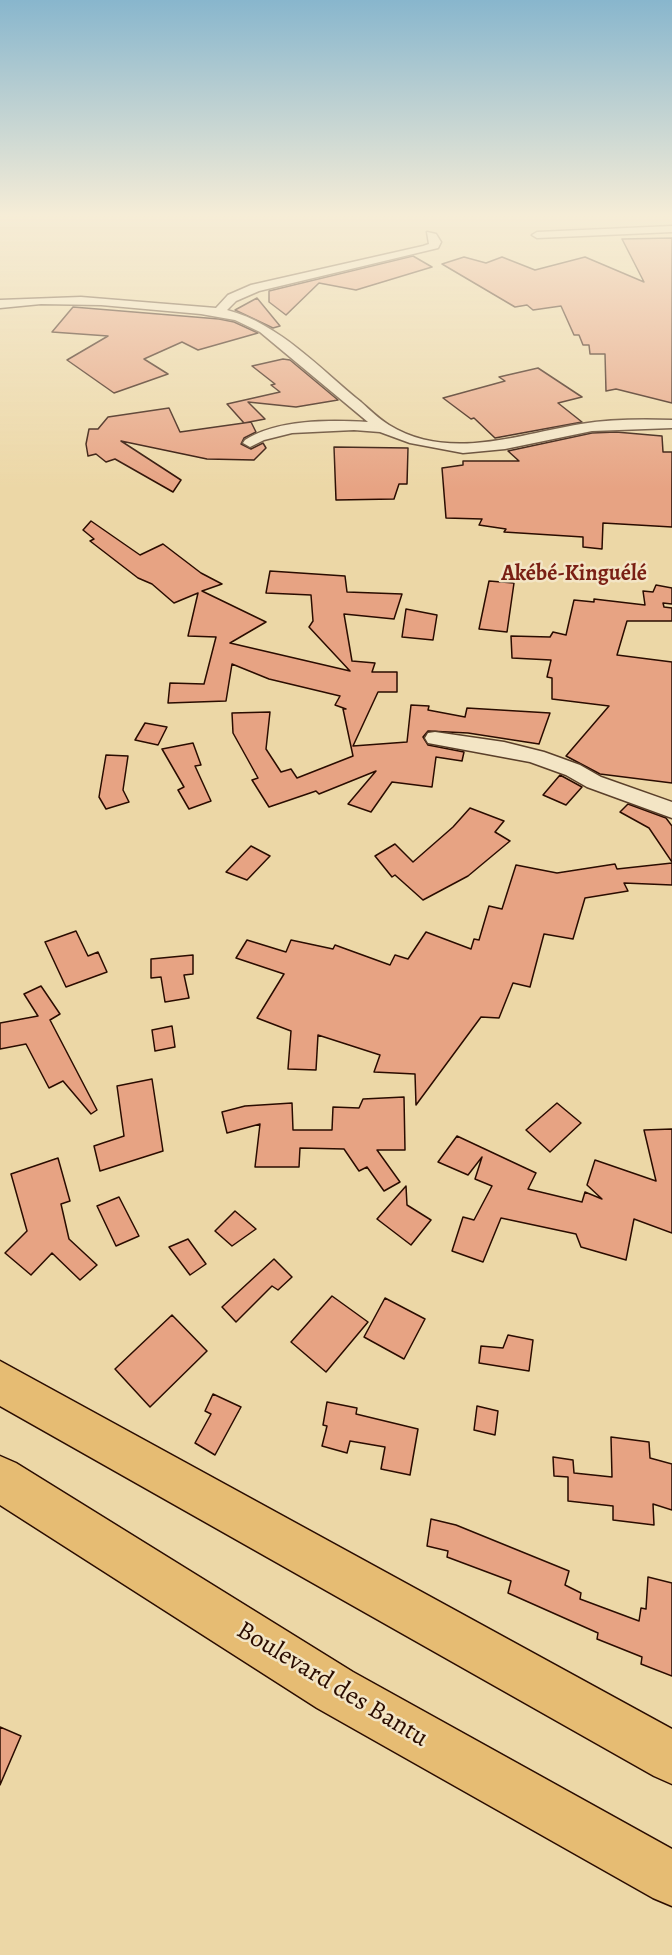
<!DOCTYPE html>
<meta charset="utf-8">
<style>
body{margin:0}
canvas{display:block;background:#ecd7a6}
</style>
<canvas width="672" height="1955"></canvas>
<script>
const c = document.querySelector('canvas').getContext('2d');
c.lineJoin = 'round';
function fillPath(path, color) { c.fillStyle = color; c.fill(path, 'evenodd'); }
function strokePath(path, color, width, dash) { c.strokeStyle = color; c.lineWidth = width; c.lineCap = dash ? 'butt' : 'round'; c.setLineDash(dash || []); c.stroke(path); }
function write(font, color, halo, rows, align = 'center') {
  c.font = font + ' Alegreya,serif'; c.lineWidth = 5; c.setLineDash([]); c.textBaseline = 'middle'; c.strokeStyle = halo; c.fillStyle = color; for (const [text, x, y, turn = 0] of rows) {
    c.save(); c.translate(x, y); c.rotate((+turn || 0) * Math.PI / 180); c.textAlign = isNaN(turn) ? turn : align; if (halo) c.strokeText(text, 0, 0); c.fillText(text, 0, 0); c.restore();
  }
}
const building = new Path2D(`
 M 672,238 L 672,403 L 616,389 L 606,391 L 605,354 L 590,354 L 589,345 L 583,345 L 579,335 L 574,335 L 561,306 L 533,310 L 527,305 L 515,307 L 442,264 L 464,257 L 486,263 L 502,257 L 535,270 L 585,257 L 644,282 L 622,239 Z
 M 413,256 L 432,267 L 356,290 L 319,283 L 286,315 L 269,302 L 269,291 Z
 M 257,298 L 280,326 L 273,328 L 235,310 Z
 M 73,307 L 219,319 L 234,322 L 258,333 L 198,350 L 182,342 L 144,359 L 168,374 L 114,393 L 67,360 L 108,336 L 52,332 Z
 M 283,359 L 290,360 L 338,400 L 296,407 L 248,402 L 265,419 L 244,423 L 227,404 L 280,392 L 271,385 L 275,384 L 252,366 Z
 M 538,368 L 582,397 L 558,403 L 582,422 L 495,438 L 474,418 L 471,419 L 443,398 L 505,381 L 499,377 Z
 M 169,408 L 180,432 L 251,422 L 256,432 L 244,438 L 241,444 L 251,449 L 263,443 L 266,448 L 254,460 L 207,459 L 121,441 L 181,480 L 173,492 L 115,459 L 106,462 L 96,454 L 88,456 L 86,444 L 89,429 L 98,429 L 108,417 Z
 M 616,432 L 662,436 L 663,452 L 672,452 L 672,527 L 603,523 L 602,549 L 583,547 L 583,537 L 504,532 L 506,529 L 479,525 L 482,519 L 446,518 L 442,468 L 463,465 L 463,461 L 519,461 L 508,451 L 592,433 Z
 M 334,447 L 408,448 L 407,484 L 399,484 L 394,499 L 336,500 Z
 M 91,521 L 140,555 L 163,544 L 201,573 L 222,584 L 202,591 L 266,622 L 230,643 L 350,671 L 309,627 L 313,621 L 311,595 L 266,593 L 270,571 L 345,576 L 347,592 L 402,594 L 394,619 L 344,614 L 352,661 L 375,663 L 372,672 L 397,672 L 397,692 L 378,692 L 353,746 L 407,742 L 411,705 L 429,706 L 428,710 L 465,717 L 467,708 L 550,713 L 539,744 L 468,733 L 428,731 L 423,737 L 428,745 L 464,752 L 462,761 L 436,757 L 432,787 L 392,782 L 371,812 L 348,804 L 376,771 L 319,794 L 316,791 L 269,807 L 252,780 L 258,778 L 233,733 L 232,713 L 270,712 L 266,749 L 281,772 L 291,769 L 297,778 L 353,756 L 343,709 L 346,709 L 335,705 L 340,696 L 269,679 L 232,664 L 226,701 L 168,703 L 170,683 L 204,684 L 216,637 L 188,636 L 198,593 L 174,603 L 152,584 L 138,578 L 90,541 L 94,539 L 83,530 Z
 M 489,581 L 514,583 L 507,632 L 479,629 Z
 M 656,585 L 672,588 L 672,604 L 663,603 L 664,607 L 672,608 L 672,621 L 627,621 L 617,655 L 672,662 L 672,783 L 600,774 L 566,756 L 609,706 L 552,699 L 552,678 L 547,677 L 551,660 L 512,658 L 511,636 L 550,637 L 553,632 L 566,635 L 574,600 L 594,602 L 594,599 L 645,605 L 643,591 L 653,592 Z
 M 406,609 L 437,615 L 433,640 L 402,637 Z
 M 145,723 L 167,727 L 158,745 L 135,740 Z
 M 193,743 L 201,765 L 195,766 L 211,801 L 189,809 L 178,790 L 184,787 L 162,749 Z
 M 106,755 L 128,756 L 123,790 L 129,802 L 106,809 L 99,797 Z
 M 560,775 L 582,787 L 566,805 L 543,795 Z
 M 628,804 L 666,818 L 672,826 L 672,862 L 649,828 L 620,812 Z
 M 470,808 L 504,821 L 495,832 L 510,841 L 468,876 L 423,900 L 395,875 L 392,877 L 375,856 L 395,844 L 413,862 L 453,827 Z
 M 251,846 L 270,856 L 247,880 L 226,872 Z
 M 672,863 L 672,885 L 624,883 L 628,891 L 585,898 L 573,939 L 544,934 L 530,987 L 513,983 L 499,1018 L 481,1017 L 416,1105 L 415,1074 L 374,1072 L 380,1055 L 318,1035 L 316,1070 L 288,1069 L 291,1031 L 257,1018 L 284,974 L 236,958 L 247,940 L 286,952 L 291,940 L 333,949 L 335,945 L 390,965 L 395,955 L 408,959 L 426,932 L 471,949 L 474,939 L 479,940 L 489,906 L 502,909 L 516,865 L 557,873 L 615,864 L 617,869 Z
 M 76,931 L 88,956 L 98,952 L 107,972 L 66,987 L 45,942 Z
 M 193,955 L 193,974 L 184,975 L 189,998 L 165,1002 L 161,977 L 151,978 L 151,959 Z
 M 41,986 L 60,1014 L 50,1020 L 97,1110 L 91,1114 L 63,1081 L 49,1088 L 26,1044 L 0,1049 L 0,1023 L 38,1016 L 24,994 Z
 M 172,1026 L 175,1047 L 155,1051 L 152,1030 Z
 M 152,1079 L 163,1151 L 100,1171 L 94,1146 L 124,1136 L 117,1086 Z
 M 404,1097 L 405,1150 L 377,1150 L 400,1182 L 384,1191 L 367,1167 L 359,1171 L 344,1149 L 300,1148 L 299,1167 L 255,1167 L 260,1124 L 227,1133 L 222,1112 L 245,1106 L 292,1103 L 293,1130 L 332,1130 L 333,1107 L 359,1108 L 363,1099 Z
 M 557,1103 L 581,1123 L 550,1152 L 526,1130 Z
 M 672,1129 L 672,1233 L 634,1219 L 626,1260 L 581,1247 L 576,1234 L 501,1218 L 483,1262 L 452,1251 L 463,1217 L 474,1220 L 492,1186 L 475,1179 L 482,1157 L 468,1175 L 438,1162 L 457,1136 L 536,1173 L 528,1189 L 582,1202 L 585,1192 L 602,1199 L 587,1185 L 595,1160 L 656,1181 L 644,1130 Z
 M 58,1158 L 70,1201 L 61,1204 L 69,1239 L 97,1265 L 80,1280 L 52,1253 L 31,1275 L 5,1253 L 27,1231 L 11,1174 Z
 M 406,1186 L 407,1205 L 431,1220 L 411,1245 L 377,1219 Z
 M 119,1197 L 139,1236 L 116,1246 L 97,1206 Z
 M 235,1211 L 256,1229 L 232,1246 L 215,1231 Z
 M 188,1239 L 206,1264 L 190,1275 L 169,1247 Z
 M 274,1259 L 292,1277 L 278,1290 L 272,1286 L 236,1322 L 222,1307 Z
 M 332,1296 L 368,1322 L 326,1372 L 291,1342 Z
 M 385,1298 L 425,1319 L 404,1359 L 364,1337 Z
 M 172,1315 L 207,1351 L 150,1407 L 115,1369 Z
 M 508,1335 L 533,1340 L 529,1371 L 479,1363 L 481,1346 L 503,1348 Z
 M 213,1394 L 241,1407 L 215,1455 L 195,1443 L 211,1414 L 205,1411 Z
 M 327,1402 L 357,1408 L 356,1414 L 418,1429 L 410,1475 L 381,1469 L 385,1447 L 350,1441 L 347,1453 L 322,1446 L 327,1426 L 323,1425 Z
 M 477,1406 L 498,1411 L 495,1435 L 474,1430 Z
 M 611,1437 L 649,1442 L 650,1458 L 672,1464 L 672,1510 L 653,1504 L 654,1525 L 613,1520 L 613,1506 L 568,1501 L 568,1477 L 554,1476 L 553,1457 L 573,1460 L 574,1473 L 612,1477 Z
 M 431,1519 L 456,1525 L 569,1571 L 565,1585 L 581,1593 L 580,1599 L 639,1621 L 641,1608 L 646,1609 L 648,1577 L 672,1583 L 672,1676 L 641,1664 L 642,1657 L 597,1639 L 598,1633 L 508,1593 L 511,1581 L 447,1557 L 448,1551 L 427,1546 Z
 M 0,1727 L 21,1736 L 0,1785 Z`);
fillPath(building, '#e7a383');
strokePath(building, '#2a0c00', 1.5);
const minor = new Path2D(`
 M 672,226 L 672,232 L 537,238 L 532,235 L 537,232 Z
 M 427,232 L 436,234 L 441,242 L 438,248 L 259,291 L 236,301 L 227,310 C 280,324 320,369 361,402 C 370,410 379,419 389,425 C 449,462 519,434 581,424 C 611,419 642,419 672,420 L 672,428 L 592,431 L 505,449 L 463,453 L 410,443 L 380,432 L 354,430 L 292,433 L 264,440 L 250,447 L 243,443 L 245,440 C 278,419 329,420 368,422 L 260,332 L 235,320 L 201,314 L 101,305 L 41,304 L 0,308 L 0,300 L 81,297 L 216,308 L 228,295 L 251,285 L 423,246 L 429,244 Z
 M 435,732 L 504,742 L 544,752 L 580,765 L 601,777 L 672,802 L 672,818 L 587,787 L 566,775 L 530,762 L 428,743 L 425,738 L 428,733 Z`);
const trunk = new Path2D(`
 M 0,1361 L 672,1729 L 672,1784 L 654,1776 L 0,1406 Z
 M 0,1456 L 16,1463 L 353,1672 L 672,1849 L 672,1906 L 653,1898 L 317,1708 L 0,1505 Z`);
strokePath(minor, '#5a3f2a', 3);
strokePath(trunk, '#2a0c00', 3);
fillPath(minor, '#f3e5c5');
fillPath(trunk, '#e6bc73');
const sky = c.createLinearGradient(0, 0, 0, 489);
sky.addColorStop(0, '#88b6cd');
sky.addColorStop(0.44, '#f6edd7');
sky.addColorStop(1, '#f6edd700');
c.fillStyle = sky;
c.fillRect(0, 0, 672, 489);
write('bold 22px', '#7a1f14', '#f3e5c5', [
 ["Akébé-Kinguélé",574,575]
]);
write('26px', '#2a0c00', '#f3e5c5', [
 ["Boulevard des Bantu",332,1685,31]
]);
</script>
